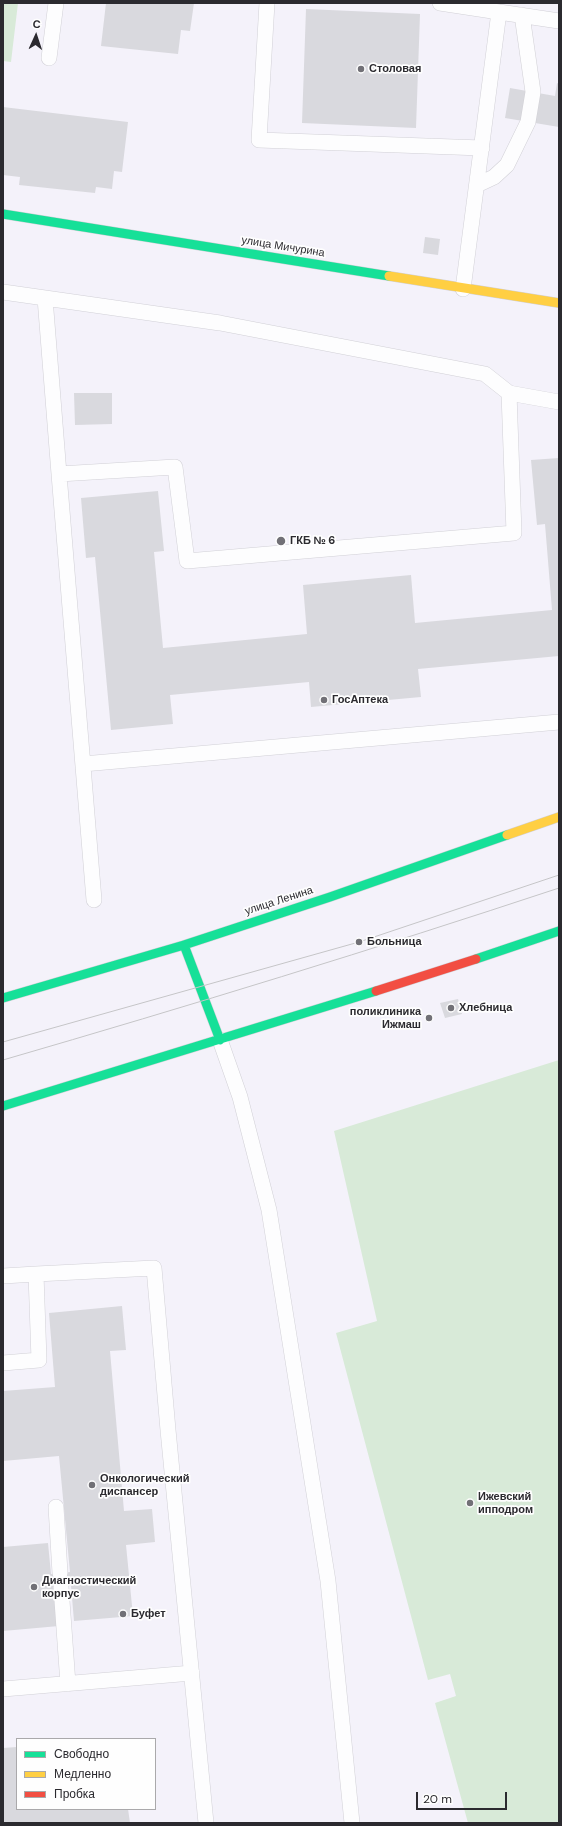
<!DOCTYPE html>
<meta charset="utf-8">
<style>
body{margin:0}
#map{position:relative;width:562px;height:1826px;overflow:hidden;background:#f4f2fa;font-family:"DM Sans",sans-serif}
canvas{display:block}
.frame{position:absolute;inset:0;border:4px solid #2b2a2f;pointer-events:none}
.legend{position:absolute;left:16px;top:1738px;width:140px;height:72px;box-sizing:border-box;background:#fefefe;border:1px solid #aaa9ab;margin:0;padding:5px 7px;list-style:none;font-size:12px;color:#2b2a2f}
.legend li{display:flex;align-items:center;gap:8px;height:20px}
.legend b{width:20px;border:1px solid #aaa9ab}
.north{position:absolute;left:16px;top:16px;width:40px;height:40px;-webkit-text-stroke:3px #fefefe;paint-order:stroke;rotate:3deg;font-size:11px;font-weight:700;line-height:16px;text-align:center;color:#2b2a2f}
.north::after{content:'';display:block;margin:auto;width:14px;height:18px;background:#2b2a2f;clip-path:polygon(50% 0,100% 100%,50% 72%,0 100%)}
.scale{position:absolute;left:416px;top:1792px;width:91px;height:18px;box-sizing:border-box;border:2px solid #2b2a2f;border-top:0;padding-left:5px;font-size:12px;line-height:14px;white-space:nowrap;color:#2b2a2f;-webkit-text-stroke:3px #fefefe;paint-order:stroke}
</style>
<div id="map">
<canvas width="562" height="1826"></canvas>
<div class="frame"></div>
<ul class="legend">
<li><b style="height:5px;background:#16e098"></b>Свободно</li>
<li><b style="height:5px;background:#ffcf43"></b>Медленно</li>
<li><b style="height:5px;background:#f24e42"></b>Пробка</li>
</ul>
<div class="north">С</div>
<div class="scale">20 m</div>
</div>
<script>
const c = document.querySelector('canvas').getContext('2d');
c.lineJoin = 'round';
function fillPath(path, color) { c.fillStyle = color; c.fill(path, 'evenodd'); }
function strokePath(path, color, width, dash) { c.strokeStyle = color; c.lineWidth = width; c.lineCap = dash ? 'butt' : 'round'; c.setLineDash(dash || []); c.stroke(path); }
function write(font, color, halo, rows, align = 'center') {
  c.font = font + ' "DM Sans",sans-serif'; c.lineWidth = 3.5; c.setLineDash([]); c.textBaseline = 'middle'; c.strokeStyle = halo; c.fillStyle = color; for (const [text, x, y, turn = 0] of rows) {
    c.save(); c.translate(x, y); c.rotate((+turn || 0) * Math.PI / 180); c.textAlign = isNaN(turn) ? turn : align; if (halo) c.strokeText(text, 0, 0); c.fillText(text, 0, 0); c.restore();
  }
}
fillPath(new Path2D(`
 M 3,3 L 18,3 L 11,62 L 3,61 Z
 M 559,1060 L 559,1823 L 468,1823 L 435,1703 L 456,1696 L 450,1674 L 428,1680 L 336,1333 L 377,1321 L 334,1131 Z`), '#d8ead8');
fillPath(new Path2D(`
 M 106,3 L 194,3 L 190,31 L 181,30 L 178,54 L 101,46 Z
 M 306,9 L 420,14 L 416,128 L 302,123 Z
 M 557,83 L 559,84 L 559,127 L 505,118 L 510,88 L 555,96 Z
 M 3,107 L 128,122 L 122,172 L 114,171 L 112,189 L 96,187 L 95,193 L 19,185 L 20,177 L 3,175 Z
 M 425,237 L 440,239 L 438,255 L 423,253 Z
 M 74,393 L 112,393 L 112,424 L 75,425 Z
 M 559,458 L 559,656 L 418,669 L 421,697 L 311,707 L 309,682 L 170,695 L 173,724 L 111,730 L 95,557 L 86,558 L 81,498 L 158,491 L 164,551 L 154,552 L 163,648 L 307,634 L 303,585 L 411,575 L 415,623 L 552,610 L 545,524 L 537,525 L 531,460 Z
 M 458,999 L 462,1014 L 445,1018 L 440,1003 Z
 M 122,1306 L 126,1350 L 110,1351 L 124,1511 L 152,1509 L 155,1542 L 126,1545 L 133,1616 L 74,1621 L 71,1586 L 56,1587 L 59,1626 L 3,1631 L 3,1547 L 48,1543 L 51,1574 L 70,1572 L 59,1456 L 3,1461 L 3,1391 L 55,1387 L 49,1313 Z
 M 17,1747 L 17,1809 L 128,1809 L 130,1823 L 3,1823 L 3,1748 Z`), '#d9d9de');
const lane = new Path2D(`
 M 267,3 L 259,140 L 482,148
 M 440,3 L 499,12 L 463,289
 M 499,12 L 559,21
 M 49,58 L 56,3
 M 477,185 L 494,177 L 507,165 L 528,122 L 533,92 L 522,15
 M 3,292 L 220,323 L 485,374 L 509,393
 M 45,298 L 59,474
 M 83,764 L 559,722
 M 94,900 L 59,474 L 175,467 L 187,561 L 514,533 L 509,393 L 559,402
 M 220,1040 L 240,1097 L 269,1210 L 328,1581 L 352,1823
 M 3,1276 L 36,1274
 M 3,1363 L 39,1360 L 36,1274 L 154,1268 L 168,1430 L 206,1823
 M 56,1507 L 60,1573
 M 61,1587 L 68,1684
 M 3,1689 L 192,1673`);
const fast = new Path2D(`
 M 3,214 L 389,276
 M 184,945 L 220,1040
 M 476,959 L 559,931
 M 3,998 L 184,945 L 330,897 L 507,835
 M 3,1106 L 376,991`);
const slow = new Path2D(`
 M 389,276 L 559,303
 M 507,835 L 559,817`);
const jam = new Path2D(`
 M 376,991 L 476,959`);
strokePath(lane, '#d1d0d6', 16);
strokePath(fast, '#d1d0d6', 10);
strokePath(slow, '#d1d0d6', 10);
strokePath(jam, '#d1d0d6', 10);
strokePath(lane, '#fdfdfe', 15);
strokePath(fast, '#16e098', 9);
strokePath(slow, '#ffcf43', 9);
strokePath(jam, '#f24e42', 9);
strokePath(new Path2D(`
 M 3,1042 L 359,942 L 559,875
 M 3,1060 C 189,1006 375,949 559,888`), '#c5c5c7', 1);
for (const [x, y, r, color] of [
 [361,69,4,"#717076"],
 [281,541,5,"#717076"],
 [324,700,4,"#717076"],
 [359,942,4,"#717076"],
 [451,1008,4,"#717076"],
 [429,1018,4,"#717076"],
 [92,1485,4,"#717076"],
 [470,1503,4,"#717076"],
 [34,1587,4,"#717076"],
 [123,1614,4,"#717076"]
]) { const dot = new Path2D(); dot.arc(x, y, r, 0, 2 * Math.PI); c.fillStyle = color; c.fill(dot); strokePath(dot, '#fefefe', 1.5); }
write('bold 11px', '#2b2a2f', '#fefefe', [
 ["Столовая",369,69],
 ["ГКБ № 6",290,541],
 ["ГосАптека",332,700],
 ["Больница",367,942],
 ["Хлебница",459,1008],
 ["поликлиника",421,1012,"right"],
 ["Ижмаш",421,1025,"right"],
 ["Онкологический",100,1479],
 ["диспансер",100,1492],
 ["Ижевский",478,1497],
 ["ипподром",478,1510],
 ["Диагностический",42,1581],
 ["корпус",42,1594],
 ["Буфет",131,1614]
], 'left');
write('11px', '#2b2a2f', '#fefefe', [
 ["улица Мичурина",283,247,9],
 ["улица Ленина",279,901,-18]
]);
</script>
